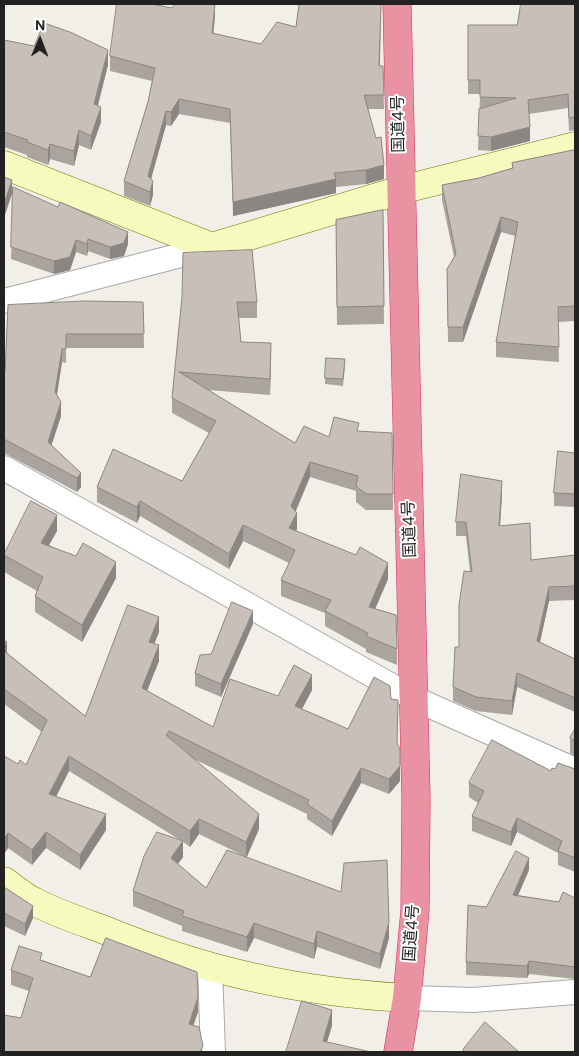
<!DOCTYPE html>
<meta charset="utf-8">
<style>
body{margin:0}
#map{position:relative;width:579px;height:1056px;overflow:hidden;background:#f2efe9;font-family:"DM Sans",sans-serif}
canvas{display:block}
.frame{position:absolute;inset:0;border:5px solid #222;pointer-events:none}
.north{position:absolute;left:15px;top:15px;width:50px;height:50px;-webkit-text-stroke:4px #fff;paint-order:stroke;rotate:1deg;font-size:14px;font-weight:700;line-height:20px;text-align:center;color:#222}
.north::after{content:'';display:block;margin:auto;width:18px;height:22px;background:#222;clip-path:polygon(50% 0,100% 100%,50% 72%,0 100%)}
</style>
<div id="map">
<canvas width="579" height="1056"></canvas>
<div class="frame"></div>
<div class="north">N</div>
</div>
<script>
const c = document.querySelector('canvas').getContext('2d');
c.lineJoin = 'round';
function strokePath(path, color, width, dash) { c.strokeStyle = color; c.lineWidth = width; c.lineCap = dash ? 'butt' : 'round'; c.setLineDash(dash || []); c.stroke(path); }
function fillPath(path, color) { c.fillStyle = color; c.fill(path, 'evenodd'); }
function write(font, color, halo, rows, align = 'center') {
  c.font = font + ' "DM Sans","Noto Sans JP",sans-serif'; c.lineWidth = 4; c.setLineDash([]); c.textBaseline = 'middle'; c.strokeStyle = halo; c.fillStyle = color; for (const [text, x, y, turn = 0] of rows) {
    c.save(); c.translate(x, y); c.rotate((+turn || 0) * Math.PI / 180); c.textAlign = isNaN(turn) ? turn : align; if (halo) c.strokeText(text, 0, 0); c.fillText(text, 0, 0); c.restore();
  }
}
const street = new Path2D(`
 M 4,301 L 212,247
 M 4,468 L 415,699 L 575,770
 M 210,968 L 213,1052
 M 407,998 L 473,1000 L 575,992`);
const secondary = new Path2D(`
 M 4,165 L 212,247 L 401,190 L 575,146
 M 4,881 C 14,888 24,897 35,902 C 56,913 80,921 102,929 C 204,971 297,992 407,998`);
const highway = new Path2D(`
 M 397,4 L 416,798 L 415,910 L 407,998 L 398,1052`);
strokePath(street, '#a9a9a9', 26);
strokePath(secondary, '#707d05', 29);
strokePath(highway, '#dc2a67', 29);
strokePath(street, '#fff', 24);
strokePath(secondary, '#f7fabf', 28);
strokePath(highway, '#e892a2', 28);
fillPath(new Path2D(`
 M 299,4 L 381,4 L 380,66 L 383,66 L 384,109 L 368,109 L 384,179 L 366,184 L 336,187 L 336,193 L 233,216 L 230,123 L 179,114 L 171,126 L 166,125 L 151,179 L 153,195 L 150,206 L 124,196 L 124,181 L 148,102 L 152,81 L 110,71 L 110,56 L 215,16 L 213,34 L 261,44 L 296,27 Z
 M 575,4 L 575,130 L 569,131 L 568,108 L 529,114 L 530,141 L 491,151 L 478,150 L 480,94 L 468,94 L 468,25 L 517,25 Z
 M 4,40 L 108,65 L 98,106 L 101,122 L 91,150 L 79,145 L 74,166 L 50,159 L 48,165 L 27,157 L 27,155 L 4,147 Z
 M 575,150 L 575,321 L 558,322 L 559,362 L 496,357 L 496,342 L 515,236 L 501,232 L 463,342 L 448,342 L 447,269 L 454,257 L 442,200 L 442,185 L 479,178 L 512,168 L 512,163 Z
 M 13,187 L 128,244 L 124,256 L 110,259 L 88,251 L 87,256 L 76,252 L 70,270 L 54,274 L 11,259 Z
 M 383,210 L 384,324 L 337,325 L 336,220 Z
 M 182,297 L 257,302 L 257,318 L 239,318 L 241,342 L 271,358 L 270,395 L 208,390 L 295,443 L 359,431 L 393,494 L 393,510 L 366,510 L 356,502 L 356,491 L 310,477 L 296,511 L 297,529 L 296,531 L 388,579 L 375,609 L 397,649 L 397,665 L 366,652 L 366,649 L 325,626 L 325,613 L 281,596 L 281,580 L 289,563 L 243,541 L 229,569 L 140,516 L 137,523 L 97,502 L 97,487 L 182,481 L 209,433 L 172,413 L 172,398 Z
 M 143,302 L 144,348 L 66,348 L 66,363 L 62,362 L 57,395 L 61,416 L 51,446 L 81,473 L 81,487 L 77,492 L 4,453 L 4,372 L 5,372 L 8,305 Z
 M 345,366 L 343,386 L 325,384 L 325,378 Z
 M 575,453 L 575,507 L 554,506 L 554,493 Z
 M 502,495 L 500,526 L 531,560 L 575,555 L 575,600 L 549,601 L 540,642 L 575,659 L 575,712 L 517,687 L 512,715 L 476,711 L 453,701 L 453,687 L 470,572 L 466,536 L 456,536 L 456,522 Z
 M 57,531 L 49,545 L 116,578 L 82,642 L 35,612 L 35,596 L 37,591 L 4,572 L 4,555 Z
 M 253,624 L 221,697 L 195,686 L 195,673 L 211,654 Z
 M 159,632 L 154,644 L 159,661 L 147,691 L 213,727 L 278,696 L 312,690 L 302,709 L 348,729 L 391,699 L 398,715 L 397,744 L 400,781 L 389,794 L 361,783 L 332,836 L 307,819 L 307,814 L 194,759 L 259,829 L 247,857 L 389,938 L 380,969 L 317,947 L 314,959 L 254,938 L 247,952 L 182,931 L 182,926 L 133,906 L 133,891 L 180,840 L 69,771 L 56,797 L 106,830 L 80,870 L 46,848 L 32,865 L 8,848 L 4,854 L 18,764 L 26,765 L 42,732 L 4,704 L 4,640 L 7,653 L 85,716 ZM 199,834 L 244,856 L 206,888 L 178,864 L 183,857 L 183,842 L 190,847 Z
 M 575,729 L 575,756 L 570,753 L 570,738 Z
 M 555,769 L 575,769 L 575,872 L 558,865 L 558,853 L 517,832 L 511,846 L 472,831 L 472,816 L 478,803 L 469,797 L 469,783 L 551,771 Z
 M 529,870 L 518,895 L 559,902 L 575,898 L 575,979 L 529,974 L 527,978 L 466,975 L 466,962 L 486,907 Z
 M 4,887 L 33,918 L 25,936 L 4,926 Z
 M 42,960 L 90,977 L 198,1012 L 193,1025 L 203,1052 L 21,1018 L 29,991 L 11,985 L 11,970 Z`), '#aba49e');
fillPath(new Path2D(`
 M 215,4 L 215,16 L 212,48 L 212,33 Z
 M 108,50 L 108,65 L 94,119 L 94,104 Z
 M 179,99 L 179,114 L 171,126 L 171,112 Z
 M 101,107 L 101,122 L 91,150 L 91,136 Z
 M 166,111 L 166,125 L 148,190 L 148,176 Z
 M 530,127 L 530,141 L 491,151 L 491,137 Z
 M 79,130 L 79,145 L 74,166 L 74,151 Z
 M 50,144 L 50,159 L 48,165 L 48,150 Z
 M 384,165 L 384,179 L 366,184 L 366,170 Z
 M 336,179 L 336,193 L 233,216 L 233,202 Z
 M 12,180 L 12,194 L 4,218 L 4,204 Z
 M 153,181 L 153,195 L 150,206 L 150,192 Z
 M 501,217 L 501,232 L 463,342 L 463,327 Z
 M 128,232 L 128,244 L 124,256 L 110,259 L 110,247 Z
 M 88,239 L 88,251 L 87,256 L 87,244 Z
 M 76,240 L 76,252 L 70,270 L 54,274 L 54,261 Z
 M 271,343 L 271,358 L 270,395 L 270,379 Z
 M 62,349 L 62,362 L 55,406 L 55,392 Z
 M 61,402 L 61,416 L 48,456 L 48,442 Z
 M 310,462 L 310,477 L 291,521 L 291,506 Z
 M 81,473 L 81,487 L 77,492 L 77,478 Z
 M 502,481 L 502,495 L 499,540 L 499,526 Z
 M 140,501 L 140,516 L 137,523 L 137,507 Z
 M 297,513 L 297,529 L 289,544 L 289,528 Z
 M 57,515 L 57,531 L 41,559 L 41,543 Z
 M 243,525 L 243,541 L 229,569 L 229,554 Z
 M 116,562 L 116,578 L 82,642 L 82,625 Z
 M 388,563 L 388,579 L 369,623 L 369,607 Z
 M 549,587 L 549,601 L 537,655 L 537,641 Z
 M 253,611 L 253,624 L 221,697 L 221,684 Z
 M 159,617 L 159,632 L 149,657 L 149,642 Z
 M 7,642 L 7,658 L 4,662 L 4,646 Z
 M 159,645 L 159,661 L 142,703 L 142,688 Z
 M 517,673 L 517,687 L 512,715 L 512,701 Z
 M 312,675 L 312,690 L 295,722 L 295,706 Z
 M 69,756 L 69,771 L 49,810 L 49,794 Z
 M 400,766 L 400,781 L 389,794 L 389,779 Z
 M 361,768 L 361,783 L 332,836 L 332,821 Z
 M 106,814 L 106,830 L 80,870 L 80,855 Z
 M 259,814 L 259,829 L 246,858 L 246,842 Z
 M 517,818 L 517,832 L 511,846 L 511,832 Z
 M 199,819 L 199,834 L 190,847 L 190,831 Z
 M 46,832 L 46,848 L 32,865 L 32,850 Z
 M 8,833 L 8,848 L 4,854 L 4,839 Z
 M 183,841 L 183,857 L 171,873 L 171,858 Z
 M 529,858 L 529,870 L 513,907 L 513,895 Z
 M 33,906 L 33,918 L 25,936 L 25,924 Z
 M 389,922 L 389,938 L 380,969 L 380,954 Z
 M 254,923 L 254,938 L 247,952 L 247,937 Z
 M 317,931 L 317,947 L 314,959 L 314,944 Z
 M 529,961 L 529,974 L 527,978 L 527,966 Z
 M 198,997 L 198,1012 L 189,1038 L 189,1024 Z
 M 332,1010 L 332,1026 L 324,1052 L 323,1041 Z`), '#8b8681');
const building = new Path2D(`
 M 117,4 L 152,4 L 172,8 L 175,4 L 215,4 L 212,33 L 261,44 L 277,22 L 296,27 L 299,4 L 381,4 L 379,66 L 383,66 L 384,95 L 364,95 L 376,138 L 381,137 L 384,165 L 366,170 L 334,173 L 336,179 L 233,202 L 230,109 L 179,99 L 171,112 L 166,111 L 148,176 L 153,181 L 150,192 L 124,181 L 148,102 L 155,68 L 110,56 Z
 M 521,4 L 575,4 L 575,117 L 569,118 L 568,94 L 528,100 L 530,127 L 491,137 L 478,136 L 479,109 L 516,98 L 480,97 L 480,80 L 468,80 L 468,25 L 517,25 Z
 M 44,23 L 70,32 L 108,50 L 94,104 L 101,107 L 91,136 L 79,130 L 74,151 L 50,144 L 48,150 L 27,142 L 28,140 L 4,132 L 4,40 L 34,46 Z
 M 575,150 L 575,306 L 558,307 L 559,347 L 496,342 L 518,222 L 501,217 L 463,327 L 448,327 L 447,269 L 456,254 L 442,185 L 479,178 L 513,168 L 512,163 Z
 M 4,177 L 12,180 L 4,204 Z
 M 13,187 L 58,207 L 60,202 L 128,232 L 124,243 L 110,247 L 88,239 L 87,244 L 76,240 L 70,257 L 54,261 L 11,247 Z
 M 383,210 L 384,306 L 337,307 L 336,220 Z
 M 252,250 L 257,302 L 237,302 L 241,342 L 271,343 L 270,379 L 179,372 L 295,443 L 304,426 L 329,437 L 334,417 L 359,423 L 357,431 L 392,433 L 393,494 L 366,494 L 356,486 L 358,476 L 310,462 L 291,506 L 297,513 L 289,528 L 356,555 L 360,547 L 388,563 L 369,607 L 396,615 L 397,649 L 366,636 L 368,633 L 325,611 L 331,600 L 281,580 L 295,550 L 243,525 L 229,554 L 140,501 L 137,507 L 97,487 L 113,449 L 182,481 L 216,421 L 172,398 L 182,297 L 183,253 Z
 M 85,301 L 143,302 L 144,334 L 66,334 L 66,349 L 62,349 L 55,392 L 61,402 L 48,442 L 81,473 L 77,478 L 4,439 L 4,372 L 5,372 L 8,305 Z
 M 326,358 L 345,359 L 343,379 L 325,378 Z
 M 558,451 L 575,453 L 575,494 L 554,493 Z
 M 461,474 L 502,481 L 499,526 L 530,523 L 531,560 L 575,555 L 575,586 L 549,587 L 537,641 L 575,659 L 575,698 L 517,673 L 512,701 L 476,697 L 453,687 L 455,647 L 459,647 L 459,605 L 464,571 L 472,572 L 466,522 L 456,522 Z
 M 31,501 L 57,515 L 41,543 L 76,556 L 83,543 L 116,562 L 82,625 L 35,596 L 43,577 L 4,555 Z
 M 232,602 L 253,611 L 221,684 L 195,673 L 200,655 L 211,654 Z
 M 128,605 L 159,617 L 149,642 L 159,645 L 142,688 L 213,727 L 230,679 L 278,696 L 294,665 L 312,675 L 295,706 L 348,729 L 374,677 L 390,686 L 391,699 L 398,700 L 397,743 L 400,749 L 400,766 L 389,779 L 361,768 L 332,821 L 307,804 L 309,800 L 169,731 L 166,735 L 259,814 L 246,842 L 199,819 L 190,831 L 69,756 L 49,794 L 106,814 L 80,855 L 46,832 L 32,850 L 8,833 L 4,839 L 4,756 L 18,764 L 20,760 L 26,765 L 47,720 L 4,689 L 4,651 L 85,716 Z
 M 4,640 L 7,642 L 4,646 Z
 M 575,729 L 575,741 L 570,738 Z
 M 492,740 L 551,771 L 552,768 L 555,769 L 558,763 L 575,769 L 575,858 L 558,851 L 562,841 L 517,818 L 511,832 L 472,816 L 484,791 L 469,783 Z
 M 157,832 L 183,841 L 171,858 L 206,888 L 227,850 L 341,892 L 344,863 L 387,860 L 389,922 L 380,954 L 317,931 L 314,944 L 254,923 L 247,937 L 182,916 L 184,911 L 133,891 L 144,856 Z
 M 516,851 L 529,858 L 513,895 L 559,902 L 563,892 L 575,898 L 575,967 L 529,961 L 527,966 L 466,962 L 468,905 L 486,907 Z
 M 4,887 L 33,906 L 25,924 L 4,913 Z
 M 106,938 L 197,972 L 198,997 L 189,1024 L 199,1027 L 203,1046 L 200,1052 L 4,1052 L 4,1015 L 21,1018 L 33,978 L 11,970 L 19,946 L 42,953 L 40,960 L 90,977 Z
 M 302,1001 L 332,1010 L 323,1041 L 371,1052 L 286,1052 Z
 M 485,1022 L 519,1052 L 465,1052 L 463,1050 Z`);
fillPath(building, '#c7bfb8');
strokePath(building, '#8b8681', 1);
write('16px', '#222', '#fff', [
 ["国道4号",399,124,-91],
 ["国道4号",410,529,-92],
 ["国道4号",412,933,-86]
]);
</script>
